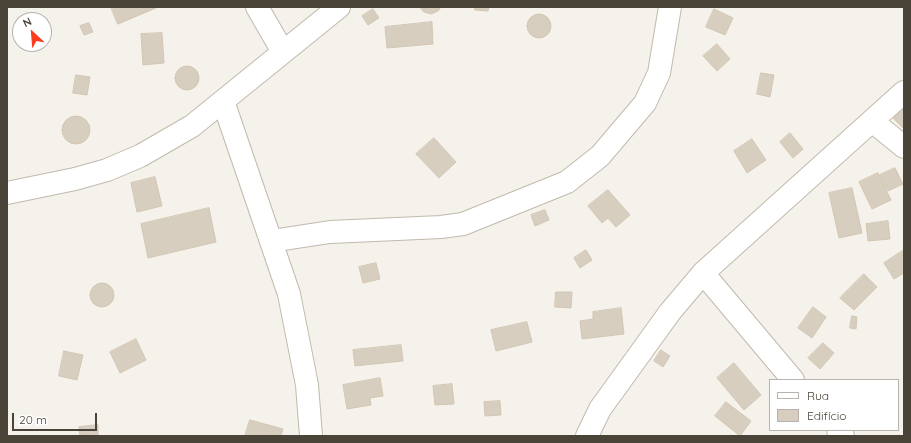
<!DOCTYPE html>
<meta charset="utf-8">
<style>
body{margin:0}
#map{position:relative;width:911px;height:443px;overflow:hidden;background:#f5f2eb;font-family:Quicksand,sans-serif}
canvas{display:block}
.frame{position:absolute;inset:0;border:8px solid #4a4338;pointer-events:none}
.legend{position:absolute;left:769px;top:379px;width:130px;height:52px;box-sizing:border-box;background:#fff;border:1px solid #b7b4af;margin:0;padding:5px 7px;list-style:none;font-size:12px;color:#4a4338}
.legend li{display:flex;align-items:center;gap:8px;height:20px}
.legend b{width:20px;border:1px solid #b7b4af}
.north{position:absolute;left:12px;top:12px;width:40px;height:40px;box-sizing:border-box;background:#fff;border:1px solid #b7b4af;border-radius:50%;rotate:334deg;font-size:11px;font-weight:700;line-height:16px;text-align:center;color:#4a4338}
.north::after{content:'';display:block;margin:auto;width:14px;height:18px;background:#fb3d1d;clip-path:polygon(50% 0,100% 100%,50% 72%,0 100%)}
.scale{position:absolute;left:12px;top:413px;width:85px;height:18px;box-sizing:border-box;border:2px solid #4a4338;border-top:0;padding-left:5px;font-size:12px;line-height:14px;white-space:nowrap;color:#4a4338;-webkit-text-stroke:3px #fff;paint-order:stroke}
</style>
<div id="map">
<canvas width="911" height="443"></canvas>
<div class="frame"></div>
<ul class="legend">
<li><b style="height:5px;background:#fff"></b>Rua</li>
<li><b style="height:11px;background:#d7cec0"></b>Edifício</li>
</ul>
<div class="north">N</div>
<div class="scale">20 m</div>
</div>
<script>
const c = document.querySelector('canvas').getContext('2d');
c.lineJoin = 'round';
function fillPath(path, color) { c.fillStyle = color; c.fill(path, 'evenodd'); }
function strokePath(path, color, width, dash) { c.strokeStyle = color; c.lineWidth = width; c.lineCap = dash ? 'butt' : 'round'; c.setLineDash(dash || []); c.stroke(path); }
const building = new Path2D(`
 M 111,7 L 156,7 L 156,8 L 118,24 Z
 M 420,7 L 441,7 L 438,11 L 431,14 L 424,12 Z
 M 475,7 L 489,7 L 488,11 L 475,10 Z
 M 373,9 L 379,18 L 368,25 L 362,16 Z
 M 714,9 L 733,18 L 725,35 L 706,27 Z
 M527 26a12 12 0 1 1 24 0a12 12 0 1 1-24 0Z
 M 432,22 L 433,44 L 387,48 L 385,27 Z
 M 89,23 L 93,32 L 84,35 L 80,26 Z
 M 162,33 L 164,63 L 143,65 L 141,34 Z
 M 717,44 L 730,59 L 717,71 L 703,56 Z
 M175 78a12 12 0 1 1 24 0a12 12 0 1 1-24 0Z
 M 761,73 L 774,75 L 770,97 L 757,94 Z
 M 76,75 L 90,77 L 87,95 L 73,93 Z
 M 902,108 L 904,110 L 904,129 L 893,118 Z
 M62 130a14 14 0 1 1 28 0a14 14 0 1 1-28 0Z
 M 790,133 L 803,149 L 793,158 L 780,142 Z
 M 434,138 L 456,162 L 439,178 L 416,154 Z
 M 752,139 L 766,160 L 747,173 L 734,151 Z
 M 895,168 L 903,184 L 888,191 L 880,175 Z
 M 878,173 L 891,200 L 872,209 L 859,182 Z
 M 155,177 L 162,206 L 137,212 L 131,183 Z
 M 852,188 L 862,233 L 839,238 L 829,193 Z
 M 608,190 L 630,215 L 616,227 L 608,218 L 602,223 L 588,206 Z
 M 209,208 L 216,242 L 148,258 L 141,224 Z
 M 545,210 L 549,220 L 535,226 L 531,215 Z
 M 888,221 L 890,239 L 868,241 L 866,224 Z
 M 586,250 L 592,260 L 580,268 L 574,258 Z
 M 904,250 L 904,273 L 894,279 L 884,263 Z
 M 376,263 L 380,279 L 363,283 L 359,267 Z
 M 864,274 L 877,287 L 854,310 L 840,298 Z
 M90 295a12 12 0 1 1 24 0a12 12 0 1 1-24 0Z
 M 556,292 L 572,292 L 571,308 L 555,307 Z
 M 813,307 L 826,317 L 812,338 L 798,328 Z
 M 621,308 L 624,334 L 582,339 L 580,321 L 593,319 L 593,312 Z
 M 852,316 L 857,317 L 856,329 L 850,328 Z
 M 527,322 L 532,342 L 496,351 L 491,330 Z
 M 136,339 L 146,360 L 120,373 L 110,352 Z
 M 823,343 L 834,353 L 820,369 L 808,358 Z
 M 401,345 L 403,361 L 355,366 L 353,350 Z
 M 661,350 L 670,356 L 663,367 L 654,361 Z
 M 64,351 L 83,355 L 77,380 L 59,376 Z
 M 734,363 L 761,395 L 744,410 L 717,378 Z
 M 380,378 L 383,396 L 370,398 L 371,405 L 347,409 L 343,385 Z
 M 452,384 L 454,404 L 435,405 L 433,386 Z
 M 500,401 L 501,415 L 485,416 L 484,402 Z
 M 726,402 L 751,421 L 740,436 L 715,416 Z
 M 250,420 L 283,429 L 281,436 L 245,436 Z
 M 98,425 L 98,436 L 80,436 L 79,427 Z`);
fillPath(building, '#d7cec0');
strokePath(building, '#d2c6b3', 1);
const street = new Path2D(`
 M 257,7 L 283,52
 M 223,101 L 289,294 L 307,385 L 311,436
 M 872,121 L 904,147
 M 7,193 L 75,179 L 107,170 L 140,156 L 192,126 L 339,7
 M 271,241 L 330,232 L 441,227 L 463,224 L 567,182 L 600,156 L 645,103 L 659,73 L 670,7
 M 703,273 L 793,380
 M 838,430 L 843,436
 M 587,436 L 600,409 L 670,312 L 703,273 L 904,92`);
strokePath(street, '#c1baad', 24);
strokePath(street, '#fff', 22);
</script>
